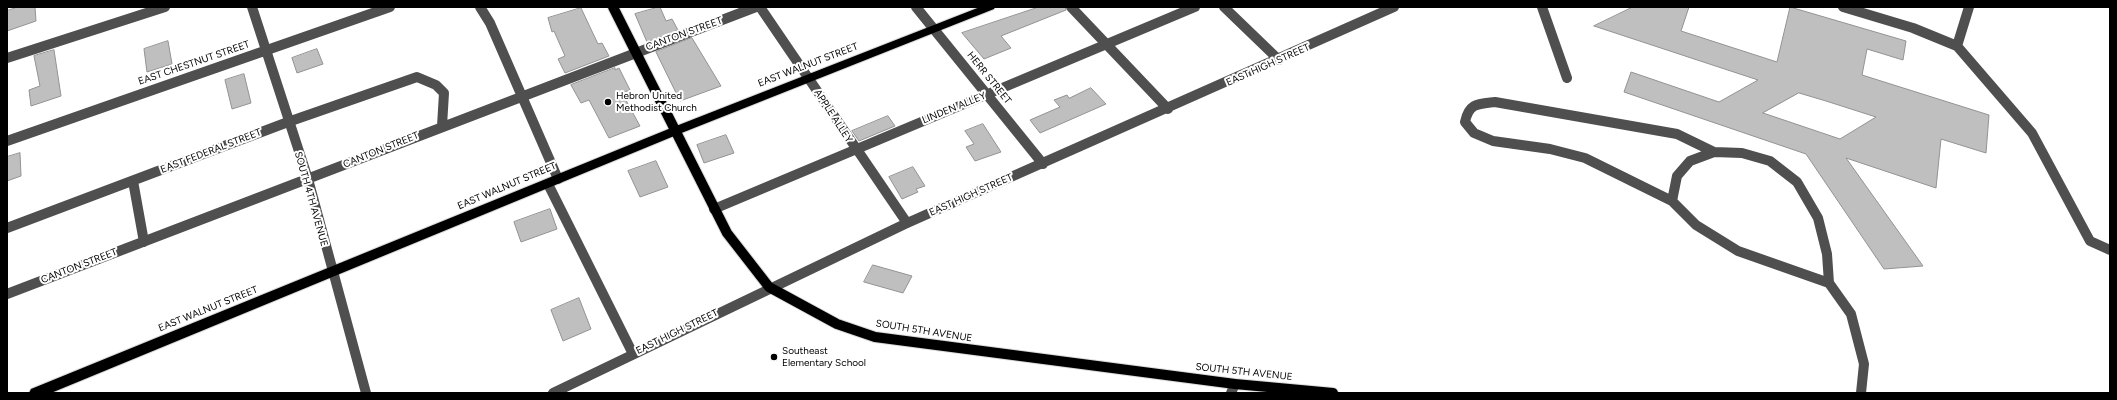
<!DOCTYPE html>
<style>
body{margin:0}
#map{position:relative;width:2117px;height:400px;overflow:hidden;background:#fff;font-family:Figtree,sans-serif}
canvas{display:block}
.frame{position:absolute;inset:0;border:8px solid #000;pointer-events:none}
</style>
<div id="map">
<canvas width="2117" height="400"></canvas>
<div class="frame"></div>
</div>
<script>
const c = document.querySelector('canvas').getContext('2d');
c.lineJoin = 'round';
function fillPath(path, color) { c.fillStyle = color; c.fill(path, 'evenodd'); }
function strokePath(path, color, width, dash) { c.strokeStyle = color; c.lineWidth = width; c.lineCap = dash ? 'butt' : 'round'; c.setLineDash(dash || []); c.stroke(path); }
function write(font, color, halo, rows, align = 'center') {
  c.font = font + ' Figtree,sans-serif'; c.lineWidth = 4; c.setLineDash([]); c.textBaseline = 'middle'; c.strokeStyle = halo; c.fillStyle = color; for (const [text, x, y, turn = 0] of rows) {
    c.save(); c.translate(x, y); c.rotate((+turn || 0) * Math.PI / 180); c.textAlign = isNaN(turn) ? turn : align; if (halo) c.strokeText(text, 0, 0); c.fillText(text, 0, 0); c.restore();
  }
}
const building = new Path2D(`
 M 18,7 L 35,7 L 36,21 L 7,31 L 7,11 Z
 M 660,7 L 666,21 L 672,19 L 678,30 L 647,42 L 635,14 Z
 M 1039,7 L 1065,7 L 1066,10 L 1001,36 L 1011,48 L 984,59 L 962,33 Z
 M 1633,7 L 1689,7 L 1681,31 L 1777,62 L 1790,7 L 1906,41 L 1903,60 L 1867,49 L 1862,75 L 1989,115 L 1986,153 L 1941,139 L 1936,188 L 1846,158 L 1923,266 L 1884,269 L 1806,154 L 1624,92 L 1631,72 L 1719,102 L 1758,80 L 1594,26 ZM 1799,93 L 1826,101 L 1876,117 L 1840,139 L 1763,113 Z
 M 581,8 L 598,44 L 602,43 L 609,56 L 565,73 L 558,59 L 565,56 L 554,31 L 552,32 L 548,18 Z
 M 692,38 L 721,86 L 680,101 L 656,52 Z
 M 168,41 L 172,64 L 147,72 L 144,49 Z
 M 317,49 L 323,64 L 297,73 L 292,58 Z
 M 54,50 L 61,96 L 31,106 L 29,90 L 40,86 L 34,56 Z
 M 615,68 L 615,70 L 619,68 L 630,90 L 622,93 L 640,126 L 609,138 L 589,100 L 581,103 L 571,85 Z
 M 244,74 L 251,103 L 232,109 L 225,80 Z
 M 1091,88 L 1106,104 L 1040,133 L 1030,120 L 1060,107 L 1054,100 L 1067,95 L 1069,98 Z
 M 888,116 L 895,126 L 859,141 L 852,131 Z
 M 983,124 L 1001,152 L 975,161 L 966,147 L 974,144 L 965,131 Z
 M 726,135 L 734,153 L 704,163 L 697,145 Z
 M 20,153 L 21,176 L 7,181 L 7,157 Z
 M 656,161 L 668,187 L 640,197 L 628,171 Z
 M 913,167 L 925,186 L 916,189 L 918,192 L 902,199 L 889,177 Z
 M 550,209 L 557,229 L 521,242 L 514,222 Z
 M 873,265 L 912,276 L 903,293 L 864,282 Z
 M 579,298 L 591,329 L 563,341 L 551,310 Z`);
fillPath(building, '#bfbfbf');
strokePath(building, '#939393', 1);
const major = new Path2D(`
 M 613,7 L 727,233 L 769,287 L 837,324 L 875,337 L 1235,384 L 1333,393`);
const highway = new Path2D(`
 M 980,7 L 995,7 L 994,9 L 679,134 L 51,393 L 29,393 L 31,389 L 671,128 Z`);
strokePath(major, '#dbdbdb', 12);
strokePath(highway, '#dbdbdb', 2);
strokePath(new Path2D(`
 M 252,7 L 308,179 L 366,393
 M 480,7 L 490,23 L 558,179
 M 760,7 L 907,223
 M 916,7 L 1043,164
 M 1071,7 L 1168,109
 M 1224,7 L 1279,60
 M 1542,7 L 1567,78
 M 1843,7 L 1913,28 L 1957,46
 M 1969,7 L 1957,46 L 2032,133 L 2090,241 L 2110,250
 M 7,58 L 165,7
 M 7,141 L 390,7
 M 1714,152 L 1677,134 L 1495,102 C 1478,104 1469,103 1465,122 L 1474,133 L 1493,141 L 1550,149 L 1585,158 L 1672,201 L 1696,225 L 1738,251 L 1829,283
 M 133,181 L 144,242
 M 548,184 L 633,354
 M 1672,201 L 1677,176 L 1690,161 L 1714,152 L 1742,153 L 1770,161 L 1797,182 L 1818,218 L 1827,254 L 1829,283 L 1851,314 L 1864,364 L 1861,393
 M 714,209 L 1195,7
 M 7,228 L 288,122 L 417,77 L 436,85 L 444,93 L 442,126
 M 7,294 L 756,7
 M 553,393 L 905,224 L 1394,7
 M 1231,393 L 1235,384`), '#4f4f4f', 10);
strokePath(major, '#000', 10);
fillPath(highway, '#000');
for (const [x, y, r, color] of [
 [608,102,4,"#000"],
 [774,357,4,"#000"]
]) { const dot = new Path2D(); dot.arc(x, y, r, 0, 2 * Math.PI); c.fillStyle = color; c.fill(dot); strokePath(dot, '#fff', 1.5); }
write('10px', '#000', '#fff', [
 ["CANTON STREET",684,34,-20],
 ["EAST CHESTNUT STREET",194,63,-19],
 ["EAST WALNUT STREET",808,65,-21],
 ["EAST HIGH STREET",1268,65,-24],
 ["HERR STREET",989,78,51],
 ["LINDEN ALLEY",954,108,-22],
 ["APPLE ALLEY",833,116,57],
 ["CANTON STREET",381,150,-22],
 ["EAST FEDERAL STREET",211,151,-21],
 ["EAST WALNUT STREET",507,186,-23],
 ["EAST HIGH STREET",971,195,-24],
 ["SOUTH 4TH AVENUE",311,199,74],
 ["CANTON STREET",79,266,-21],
 ["EAST WALNUT STREET",208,309,-22],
 ["SOUTH 5TH AVENUE",924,331,9],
 ["EAST HIGH STREET",677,332,-26],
 ["SOUTH 5TH AVENUE",1244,372,6]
]);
write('10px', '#000', '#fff', [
 ["Hebron United",616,96],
 ["Methodist Church",616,108],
 ["Southeast",782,351],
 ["Elementary School",782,363]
], 'left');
</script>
